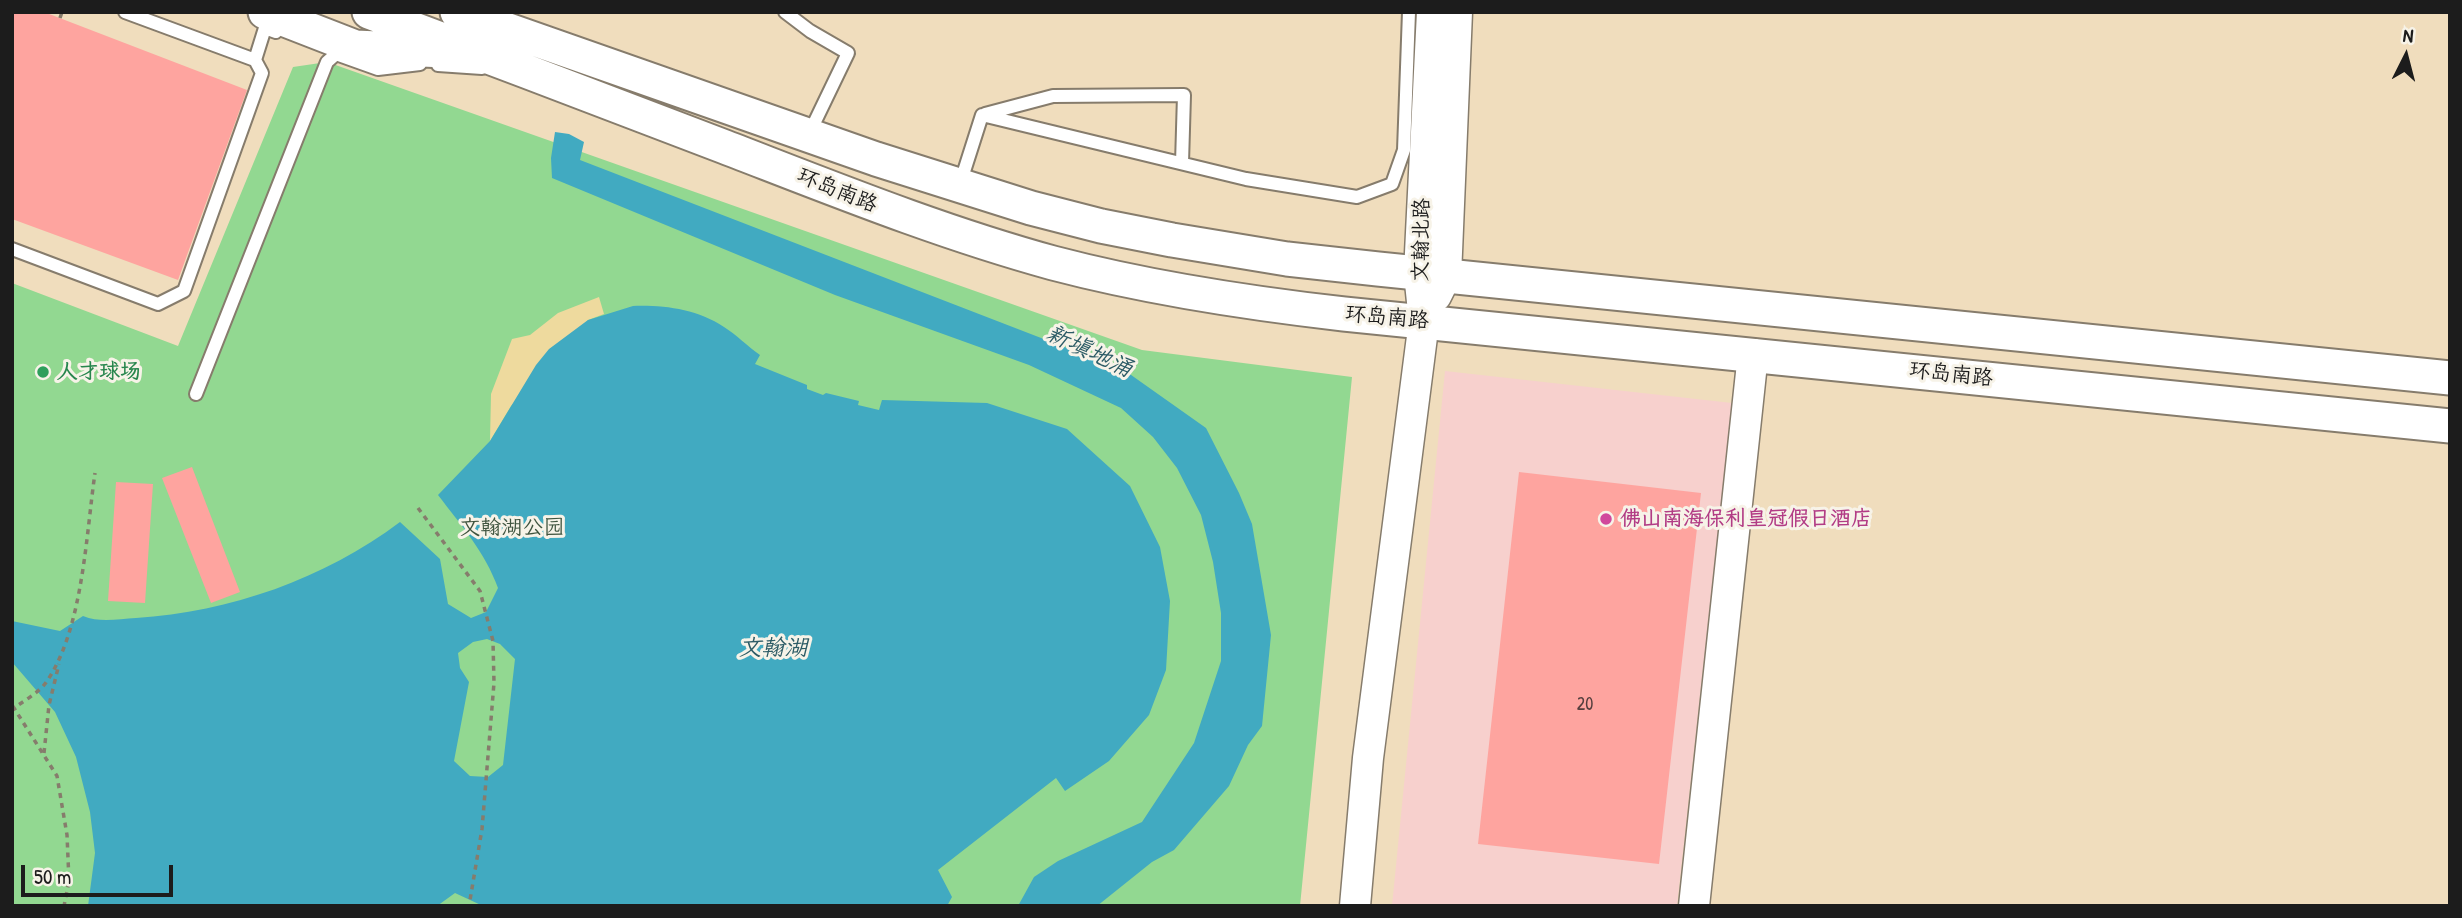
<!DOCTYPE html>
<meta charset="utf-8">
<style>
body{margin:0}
#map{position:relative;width:2462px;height:918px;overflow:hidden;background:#f0ddbd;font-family:"Patrick Hand",sans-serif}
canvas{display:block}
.frame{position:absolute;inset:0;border:14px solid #1c1c1c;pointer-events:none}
.north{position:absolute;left:2371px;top:21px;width:70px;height:70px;-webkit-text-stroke:5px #f7f3e8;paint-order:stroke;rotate:6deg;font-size:19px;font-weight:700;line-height:28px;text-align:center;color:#1c1c1c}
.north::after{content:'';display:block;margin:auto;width:24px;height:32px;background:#1c1c1c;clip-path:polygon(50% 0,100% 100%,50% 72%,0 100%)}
.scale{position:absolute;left:21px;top:865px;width:152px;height:32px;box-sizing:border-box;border:4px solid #1c1c1c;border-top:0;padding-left:9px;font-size:21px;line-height:24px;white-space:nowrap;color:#1c1c1c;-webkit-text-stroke:5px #f7f3e8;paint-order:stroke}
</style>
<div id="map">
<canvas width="2462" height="918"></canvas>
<div class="frame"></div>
<div class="north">N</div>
<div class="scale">50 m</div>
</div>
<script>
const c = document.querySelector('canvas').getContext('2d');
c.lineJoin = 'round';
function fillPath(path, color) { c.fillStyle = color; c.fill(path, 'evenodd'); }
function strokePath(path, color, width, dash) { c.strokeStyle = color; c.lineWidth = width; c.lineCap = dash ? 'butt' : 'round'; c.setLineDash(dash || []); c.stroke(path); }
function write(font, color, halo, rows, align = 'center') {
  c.font = font + ' "Patrick Hand","LXGW WenKai TC",sans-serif'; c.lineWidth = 6; c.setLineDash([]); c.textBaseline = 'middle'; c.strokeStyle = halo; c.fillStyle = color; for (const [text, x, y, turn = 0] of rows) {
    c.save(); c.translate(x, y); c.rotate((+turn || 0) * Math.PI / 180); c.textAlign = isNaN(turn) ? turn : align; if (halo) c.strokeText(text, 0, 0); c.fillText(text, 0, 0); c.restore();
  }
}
fillPath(new Path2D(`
 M 1445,371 L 1732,403 L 1677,906 L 1392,906 Z`), '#f7d0cd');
fillPath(new Path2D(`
 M 327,62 L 1142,350 L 1352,377 L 1300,906 L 12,906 L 12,283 L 178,346 L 293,67 Z`), '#92d891');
fillPath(new Path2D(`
 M 599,297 L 604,314 L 588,320 L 511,406 L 490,441 L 491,394 L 512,339 L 530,335 L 558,313 Z`), '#eeda9e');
fillPath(new Path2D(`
 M 555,132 L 569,134 L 584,142 L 580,160 L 1124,370 L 1206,428 L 1239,493 L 1252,524 L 1271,635 L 1262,726 L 1248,745 L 1229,786 L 1174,850 L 1152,862 L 1097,906 L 1018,906 L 1034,877 L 1058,861 L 1142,822 L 1194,743 L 1221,661 L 1221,613 L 1213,562 L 1201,515 L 1177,468 L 1153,437 L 1121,408 L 1029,365 L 835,295 L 552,178 L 551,158 Z
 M 633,306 C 664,305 697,309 724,327 C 737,335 747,346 760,355 L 755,364 L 807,385 L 807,389 L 823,395 L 826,393 L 859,401 L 858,405 L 879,410 L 882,400 L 987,403 L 1067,429 L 1130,486 L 1160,547 L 1170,601 L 1166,670 L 1149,715 L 1109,761 L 1065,791 L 1056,778 L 938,870 L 952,897 L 947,906 L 483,906 L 455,893 L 437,906 L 88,906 L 95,853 L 90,812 L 76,757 L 55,712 L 12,662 L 12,621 L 60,631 L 83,616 C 100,623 118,619 136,618 C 230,612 324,579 400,522 L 440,559 L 448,604 L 471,618 L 486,612 L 498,588 C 485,552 461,525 438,495 L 490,441 L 536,365 L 549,349 L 588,320 ZM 487,639 L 500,644 L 515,659 L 503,765 L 488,777 L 470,776 L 454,761 L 469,682 L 460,668 L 458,653 L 473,642 Z`), '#41aac1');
fillPath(new Path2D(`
 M 12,12 L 44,12 L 247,90 L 178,280 L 12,219 Z
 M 192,467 L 240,592 L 211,603 L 162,478 Z
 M 1519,472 L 1701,493 L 1659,864 L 1478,844 Z
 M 116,482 L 153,484 L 145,603 L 108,601 Z`), '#fea49f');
const service = new Path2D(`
 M 785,12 L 810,31 L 848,53 L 809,134
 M 255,60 L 265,28 L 276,32
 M 438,65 L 482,68
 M 985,114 L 1053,96 L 1184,95 L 1182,163
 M 960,184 L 982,115 L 1246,179 L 1357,197 L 1392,184 L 1404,150 L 1409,12
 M 12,249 L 158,304 L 184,291 L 262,73 L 255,60 L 125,12
 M 196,394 L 327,62 L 336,54 L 378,69 L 420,64`);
const tertiary = new Path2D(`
 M 1436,296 L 1446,276 L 1457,12
 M 1355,906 L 1368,758 L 1424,321 L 1419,273 L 1432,12
 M 1694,906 L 1753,354`);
const secondary = new Path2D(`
 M 265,12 L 355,47 L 445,51
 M 369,12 C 488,57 606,101 725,147 C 834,189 940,232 1053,263 C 1148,288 1247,303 1344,314 L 2450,426
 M 457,12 L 876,159 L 1031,208 L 1101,226 L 1172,240 L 1287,259 L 1378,269 L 2450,378`);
strokePath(service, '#867c6c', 16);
strokePath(tertiary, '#867c6c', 33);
strokePath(secondary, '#867c6c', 37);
strokePath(new Path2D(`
 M 60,18 L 62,12
 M 418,508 L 480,591 L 493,641 L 494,683 L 482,829 L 469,906
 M 12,705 L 14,708 C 25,700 40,692 47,681 C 83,628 86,535 95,473
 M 12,709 L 14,708 L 57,776 L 67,835 L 69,881 L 64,906
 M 44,753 L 49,705 L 59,664`), '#867c6c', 3.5, [5, 5]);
strokePath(service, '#fff', 12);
strokePath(tertiary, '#fff', 30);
strokePath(secondary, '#fff', 33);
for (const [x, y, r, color] of [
 [43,372,7,"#2e9e5b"],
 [1606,519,7,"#d1479c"]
]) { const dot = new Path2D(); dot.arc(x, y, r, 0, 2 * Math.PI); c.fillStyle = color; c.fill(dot); strokePath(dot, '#f7f3e8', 2.5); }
write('18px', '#543e3d', null, [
 ["20",1585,705]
]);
write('21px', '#1c1c1c', '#f7f3e8', [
 ["环岛南路",837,191,22],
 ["文翰北路",1422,240,-89],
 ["环岛南路",1387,318,5],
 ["环岛南路",1951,375,6]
]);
write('bold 21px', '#27864d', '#f7f3e8', [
 ["人才球场",57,372]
], 'left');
write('bold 21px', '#b23c85', '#f7f3e8', [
 ["佛山南海保利皇冠假日酒店",1620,519]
], 'left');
write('21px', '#3f543f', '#f7f3e8', [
 ["文翰湖公园",512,528]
]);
write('italic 23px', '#2d5c66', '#f7f3e8', [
 ["新填地涌",1089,352,25],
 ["文翰湖",773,649]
]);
</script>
